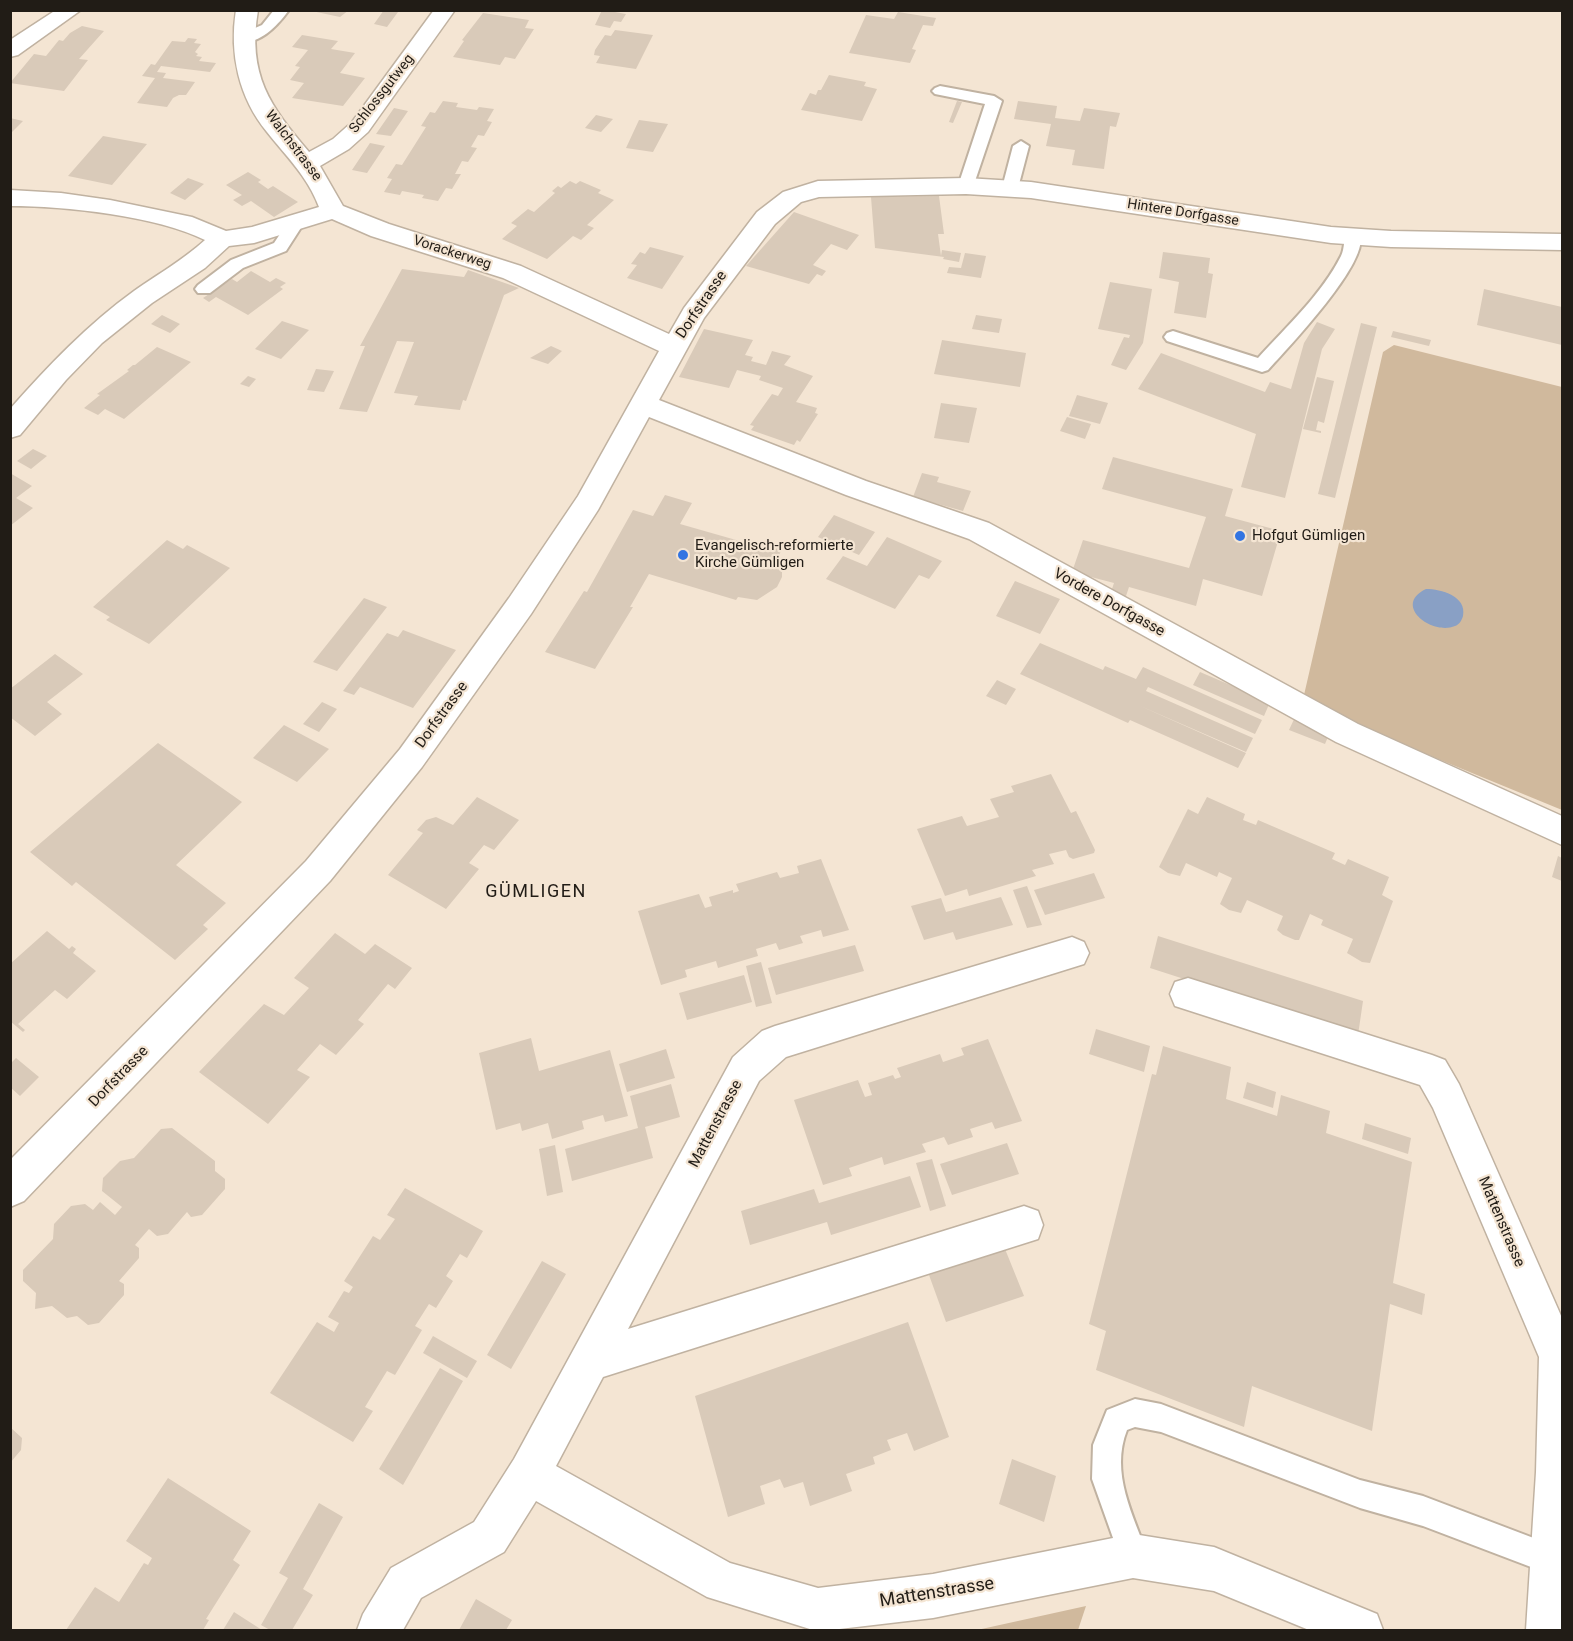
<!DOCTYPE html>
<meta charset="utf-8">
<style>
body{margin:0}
#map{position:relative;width:1573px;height:1641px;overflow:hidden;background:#f4e5d3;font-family:Roboto,sans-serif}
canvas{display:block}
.frame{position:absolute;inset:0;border:12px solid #211c16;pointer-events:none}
</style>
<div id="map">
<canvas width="1573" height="1641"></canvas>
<div class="frame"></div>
</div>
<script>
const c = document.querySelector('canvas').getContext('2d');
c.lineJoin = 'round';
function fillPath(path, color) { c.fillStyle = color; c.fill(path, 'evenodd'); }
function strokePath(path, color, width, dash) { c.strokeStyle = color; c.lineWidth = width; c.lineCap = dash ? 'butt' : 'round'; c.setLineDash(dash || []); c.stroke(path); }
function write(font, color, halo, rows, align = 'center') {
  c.font = font + ' Roboto,sans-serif'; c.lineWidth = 4.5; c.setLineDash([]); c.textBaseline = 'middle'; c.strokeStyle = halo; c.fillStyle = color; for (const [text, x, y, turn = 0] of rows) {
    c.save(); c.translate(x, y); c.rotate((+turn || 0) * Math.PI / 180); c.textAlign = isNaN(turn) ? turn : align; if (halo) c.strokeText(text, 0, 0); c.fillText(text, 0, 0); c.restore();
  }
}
fillPath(new Path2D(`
 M 1394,345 L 1562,387 L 1562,810 L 1382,736 L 1304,695 L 1383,352 Z
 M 1086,1606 L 1078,1630 L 977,1630 Z`), '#d0b99d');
fillPath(new Path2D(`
 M 1426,589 C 1441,589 1467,596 1463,616 C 1462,620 1459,625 1455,626 C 1432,636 1392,605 1426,589 Z`), '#89a0c5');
fillPath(new Path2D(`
 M 307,10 L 349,10 L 340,17 Z
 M 384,10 L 398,12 L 387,27 L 374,24 Z
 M 602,10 L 604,10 L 626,14 L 621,22 L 614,21 L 610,28 L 595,25 Z
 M 898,12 L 936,18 L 933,26 L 923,25 L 912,49 L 916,50 L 910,63 L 849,53 L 866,15 L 894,19 Z
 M 483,13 L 529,20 L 525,28 L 534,29 L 515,59 L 505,57 L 500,65 L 453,57 L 464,41 L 462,40 Z
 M 82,26 L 104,31 L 79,59 L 88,60 L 64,91 L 10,83 L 34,54 L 46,56 L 59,40 L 63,41 L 70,33 Z
 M 615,30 L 653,35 L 636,69 L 596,63 L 600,56 L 594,55 L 595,50 L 605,35 L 611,36 Z
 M 302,35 L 338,41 L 331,49 L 355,53 L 340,73 L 365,78 L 343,106 L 292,98 L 304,83 L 290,80 L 300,67 L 295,66 L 308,50 L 292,47 Z
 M 188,38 L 197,39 L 194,43 L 201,44 L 195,52 L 198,54 L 196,56 L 202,57 L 199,61 L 216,63 L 210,72 L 161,66 L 157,72 L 166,73 L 163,78 L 195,82 L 186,95 L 179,95 L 173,98 L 167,107 L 137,103 L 155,78 L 142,76 L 151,64 L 155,65 L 172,41 L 185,42 Z
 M 829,75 L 866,82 L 864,86 L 877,89 L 862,121 L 801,110 L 810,93 L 816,95 L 818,90 L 821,90 Z
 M 443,101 L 458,103 L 456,107 L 477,110 L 479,107 L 494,109 L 487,121 L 492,122 L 484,136 L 478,135 L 471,147 L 477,148 L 468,162 L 462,161 L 455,174 L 461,174 L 452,189 L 446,188 L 438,201 L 422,198 L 424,195 L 402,191 L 400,195 L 384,192 L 392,179 L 387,178 L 396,164 L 402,165 L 426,127 L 421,126 L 430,112 L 435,113 Z
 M 957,101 L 962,102 L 953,123 L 949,122 Z
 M 1018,101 L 1057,106 L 1055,118 L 1080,121 L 1084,108 L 1120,113 L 1116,127 L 1110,126 L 1104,169 L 1072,165 L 1075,150 L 1046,146 L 1051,124 L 1014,119 Z
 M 394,108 L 408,111 L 391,136 L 376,134 Z
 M 596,115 L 613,119 L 601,132 L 585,128 Z
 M 10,118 L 23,121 L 10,134 Z
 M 639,120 L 668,124 L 653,152 L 626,148 Z
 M 103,136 L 147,144 L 112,185 L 68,176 Z
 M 370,143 L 385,146 L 367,173 L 352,170 Z
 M 248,172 L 261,180 L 258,182 L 268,189 L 273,186 L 298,202 L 274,217 L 251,201 L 242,206 L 233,200 L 242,195 L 226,185 Z
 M 188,178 L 204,184 L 185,200 L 170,193 Z
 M 570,181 L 576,184 L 580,181 L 601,190 L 598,193 L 614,200 L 587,225 L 594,228 L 581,240 L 573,236 L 547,259 L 502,239 L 517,226 L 511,223 L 528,209 L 534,212 L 555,193 L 552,191 L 558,186 L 561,188 Z
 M 939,196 L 944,234 L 938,234 L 941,256 L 942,250 L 961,253 L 959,262 L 943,259 L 944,257 L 875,248 L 871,197 Z
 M 794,212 L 859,235 L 847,250 L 831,244 L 813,265 L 826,271 L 822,276 L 817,274 L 809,284 L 746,266 Z
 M 650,247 L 684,256 L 662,289 L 627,278 L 637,265 L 631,264 L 640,252 L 645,254 Z
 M 1163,252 L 1210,258 L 1208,273 L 1213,274 L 1206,318 L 1174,313 L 1179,282 L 1159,278 Z
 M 965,253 L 986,256 L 981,278 L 947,273 L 949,267 L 961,268 Z
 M 402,269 L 464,277 L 468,270 L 519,288 L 504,295 L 466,401 L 463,400 L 460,410 L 414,405 L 418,396 L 394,393 L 414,342 L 397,341 L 367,412 L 339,409 L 365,346 L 360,346 Z
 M 251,271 L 270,282 L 276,278 L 286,283 L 280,287 L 283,289 L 248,315 L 216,297 L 209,302 L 203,298 L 232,279 L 237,282 Z
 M 1110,282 L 1152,289 L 1143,343 L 1126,370 L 1111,365 L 1124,337 L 1129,338 L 1130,335 L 1098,329 Z
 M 1484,289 L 1562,307 L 1562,345 L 1477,325 Z
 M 162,315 L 180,324 L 170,333 L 151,324 Z
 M 976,315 L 1002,319 L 999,333 L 972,329 Z
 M 282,321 L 309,330 L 281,359 L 255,349 Z
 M 1317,322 L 1335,329 L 1322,349 L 1285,498 L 1241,487 L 1256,434 L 1138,389 L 1161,353 L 1265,392 L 1270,382 L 1291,389 L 1304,343 Z
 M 1361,323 L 1377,327 L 1335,498 L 1318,494 Z
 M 704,329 L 753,340 L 745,355 L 753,357 L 751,361 L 766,365 L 772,351 L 791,356 L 784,365 L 813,376 L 796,402 L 817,408 L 815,413 L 818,414 L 800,442 L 797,440 L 794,445 L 751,430 L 754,426 L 750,425 L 772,394 L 778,396 L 783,388 L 759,380 L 761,376 L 737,370 L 729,388 L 679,377 Z
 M 1393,331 L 1431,340 L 1429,346 L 1391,337 Z
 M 942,340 L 1026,353 L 1020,387 L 934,374 Z
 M 551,346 L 562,351 L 548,364 L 530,358 Z
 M 157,347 L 191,362 L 124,419 L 105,409 L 98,415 L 84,408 L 100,395 L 97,394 L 129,371 L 127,370 L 133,365 L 135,365 Z
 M 316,369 L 334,371 L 324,392 L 307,390 Z
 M 248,376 L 256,379 L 249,387 L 240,384 Z
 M 1317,377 L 1334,381 L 1324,423 L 1318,421 L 1316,430 L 1321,431 L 1321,433 L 1303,429 Z
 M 1077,395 L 1108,403 L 1100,424 L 1069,416 Z
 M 941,403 L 977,408 L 969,443 L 934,438 Z
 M 1067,417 L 1091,424 L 1085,439 L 1060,431 Z
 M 33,449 L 47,456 L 31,469 L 17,461 Z
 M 1113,457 L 1233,489 L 1225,516 L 1281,531 L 1262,596 L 1203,579 L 1196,606 L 1129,587 L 1125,599 L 1110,595 L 1114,583 L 1072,572 L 1083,540 L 1189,568 L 1206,517 L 1102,489 Z
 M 10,473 L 32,486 L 16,498 L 33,508 L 10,526 Z
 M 922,473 L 939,477 L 937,482 L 971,491 L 963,511 L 913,497 Z
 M 665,495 L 692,503 L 680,524 L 764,548 L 765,544 L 782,549 L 778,557 L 782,565 L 782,577 L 777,587 L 757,600 L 738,597 L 736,600 L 649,574 L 630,607 L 633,607 L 595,669 L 545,652 L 584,591 L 587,592 L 633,510 L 653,516 Z
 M 834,515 L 875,532 L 859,555 L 818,537 Z
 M 887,537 L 942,561 L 929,579 L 919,575 L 895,609 L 826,579 L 843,556 L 867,566 Z
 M 167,540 L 183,549 L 187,545 L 230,568 L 149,644 L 106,620 L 110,617 L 93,607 Z
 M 1015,581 L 1060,599 L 1040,634 L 996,616 Z
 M 364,598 L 387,607 L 337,671 L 313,662 Z
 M 403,630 L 456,650 L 413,708 L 360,687 L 354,695 L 343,691 L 387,633 L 398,637 Z
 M 1040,643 L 1103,670 L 1105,666 L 1136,679 L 1143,667 L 1262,720 L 1255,734 L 1148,687 L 1146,691 L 1253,738 L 1246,752 L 1138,705 L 1246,753 L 1238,768 L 1130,720 L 1128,723 L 1020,674 Z
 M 55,654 L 83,674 L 47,702 L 62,714 L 35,736 L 10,717 L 10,689 Z
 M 1200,672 L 1270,702 L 1264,716 L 1193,685 Z
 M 997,680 L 1016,689 L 1006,705 L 986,696 Z
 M 322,702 L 337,709 L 319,732 L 303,724 Z
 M 1296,715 L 1330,732 L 1325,744 L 1289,730 Z
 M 284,725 L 329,749 L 297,782 L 253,758 Z
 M 158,743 L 242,802 L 176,865 L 226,903 L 203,925 L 208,929 L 175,960 L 76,882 L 72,886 L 30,852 Z
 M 1051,774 L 1071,813 L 1076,811 L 1095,850 L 1094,853 L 1073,859 L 1069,857 L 1066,850 L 1049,854 L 1054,864 L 1032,870 L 1036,876 L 969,896 L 967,889 L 945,896 L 917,829 L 962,816 L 967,826 L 999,817 L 990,799 L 1014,792 L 1011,786 Z
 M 477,797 L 519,820 L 494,850 L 484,845 L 469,863 L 479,869 L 446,909 L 388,875 L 423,833 L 417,830 L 426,820 L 436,817 L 453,825 Z
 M 1207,797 L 1245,814 L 1243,820 L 1256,825 L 1258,820 L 1335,853 L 1332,859 L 1345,865 L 1348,859 L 1389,877 L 1382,895 L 1393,901 L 1370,963 L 1362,962 L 1347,953 L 1353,939 L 1321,925 L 1323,920 L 1310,914 L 1299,940 L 1295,940 L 1283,935 L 1277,930 L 1283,916 L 1247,900 L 1241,913 L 1229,910 L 1220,904 L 1232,878 L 1219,872 L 1217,877 L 1186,863 L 1180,876 L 1168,873 L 1159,867 L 1188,809 L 1198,814 Z
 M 1558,856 L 1562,858 L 1562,881 L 1552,877 Z
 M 821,859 L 849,930 L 823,937 L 821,930 L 800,936 L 803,943 L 779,950 L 776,943 L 756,949 L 758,956 L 718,968 L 716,961 L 685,970 L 687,977 L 661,985 L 638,911 L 699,894 L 705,908 L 712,906 L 709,897 L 733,890 L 733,893 L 739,891 L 736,884 L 777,872 L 780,878 L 799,873 L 797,866 Z
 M 1094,873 L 1105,898 L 1045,915 L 1034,890 Z
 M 1027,886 L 1042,925 L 1027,928 L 1013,890 Z
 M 1001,897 L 1013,925 L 956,940 L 953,932 L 924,940 L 911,906 L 941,898 L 946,912 Z
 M 47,931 L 69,949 L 72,946 L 76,949 L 73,953 L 96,971 L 67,999 L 55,990 L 18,1024 L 25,1030 L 23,1032 L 10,1021 L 10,964 Z
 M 335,933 L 365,954 L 375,944 L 412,968 L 395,989 L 388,984 L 358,1020 L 364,1024 L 336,1055 L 320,1044 L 297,1070 L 310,1077 L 268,1124 L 199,1072 L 264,1004 L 284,1015 L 309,988 L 294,978 Z
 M 1158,936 L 1363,1001 L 1358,1035 L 1150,968 Z
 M 855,945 L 864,971 L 776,995 L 768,968 Z
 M 761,962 L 772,1003 L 756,1007 L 746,966 Z
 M 744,975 L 752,1002 L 687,1020 L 679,993 Z
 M 1096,1029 L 1150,1046 L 1144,1072 L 1089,1054 Z
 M 531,1038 L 539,1071 L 610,1050 L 628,1116 L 605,1122 L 603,1115 L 582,1121 L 584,1129 L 552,1139 L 548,1123 L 522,1131 L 520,1123 L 496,1130 L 479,1053 Z
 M 988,1039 L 1022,1121 L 995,1129 L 992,1122 L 970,1129 L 973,1137 L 948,1145 L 944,1137 L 922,1144 L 926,1152 L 884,1165 L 882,1157 L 849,1168 L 852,1176 L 823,1185 L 794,1100 L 858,1080 L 865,1097 L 872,1095 L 868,1083 L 893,1075 L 895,1079 L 901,1077 L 897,1068 L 940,1054 L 943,1062 L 964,1055 L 961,1048 Z
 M 1163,1046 L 1231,1067 L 1226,1099 L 1277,1116 L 1281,1095 L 1330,1111 L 1326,1133 L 1412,1162 L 1393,1283 L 1425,1294 L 1422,1315 L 1390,1304 L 1372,1431 L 1252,1386 L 1244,1427 L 1096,1370 L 1106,1331 L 1089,1324 L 1152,1074 L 1156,1075 Z
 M 666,1049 L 675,1078 L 627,1092 L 619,1064 Z
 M 16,1058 L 39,1077 L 20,1096 L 10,1087 L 10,1064 Z
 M 1247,1082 L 1276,1092 L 1273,1108 L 1243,1098 Z
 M 671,1084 L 680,1117 L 645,1127 L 653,1158 L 572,1181 L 565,1149 L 638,1128 L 630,1096 Z
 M 1365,1123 L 1411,1138 L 1408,1154 L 1362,1139 Z
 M 172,1128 L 215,1161 L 215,1171 L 225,1179 L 225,1189 L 202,1215 L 191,1217 L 187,1212 L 168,1234 L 157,1236 L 149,1229 L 135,1245 L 139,1248 L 139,1258 L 119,1281 L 124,1284 L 124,1295 L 99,1323 L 88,1325 L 77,1316 L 67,1318 L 52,1306 L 35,1309 L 36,1293 L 23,1281 L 23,1270 L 53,1239 L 54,1224 L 71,1206 L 85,1204 L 93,1210 L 100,1202 L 115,1215 L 122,1207 L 102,1191 L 103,1178 L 120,1161 L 134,1158 L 161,1129 Z
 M 1007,1143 L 1019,1174 L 952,1195 L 940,1164 Z
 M 555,1145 L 563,1192 L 547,1196 L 539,1149 Z
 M 932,1159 L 946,1206 L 930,1211 L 916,1163 Z
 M 910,1176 L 921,1207 L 831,1235 L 827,1222 L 750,1245 L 741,1211 L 814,1189 L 819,1203 Z
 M 405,1188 L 483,1231 L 467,1258 L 460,1254 L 446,1276 L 453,1281 L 436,1308 L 429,1304 L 415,1326 L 422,1330 L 395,1375 L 387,1371 L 365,1407 L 373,1411 L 353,1442 L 270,1393 L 317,1322 L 334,1332 L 339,1323 L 328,1317 L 344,1291 L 349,1293 L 353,1287 L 344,1281 L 373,1236 L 380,1240 L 395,1219 L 387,1215 Z
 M 1005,1249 L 1024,1296 L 946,1322 L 929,1275 Z
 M 542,1261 L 566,1274 L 511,1369 L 487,1355 Z
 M 908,1322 L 949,1437 L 914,1451 L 907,1433 L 887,1440 L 891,1450 L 873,1457 L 875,1464 L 846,1474 L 852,1491 L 810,1506 L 803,1482 L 784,1488 L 780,1479 L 760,1486 L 765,1504 L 728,1517 L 695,1396 Z
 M 433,1336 L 477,1361 L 467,1378 L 423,1353 Z
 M 440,1368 L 463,1381 L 403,1485 L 379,1469 Z
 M 10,1427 L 22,1438 L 21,1450 L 10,1463 Z
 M 1012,1459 L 1056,1476 L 1044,1522 L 999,1504 Z
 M 168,1478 L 251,1531 L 233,1560 L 240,1565 L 206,1619 L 209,1620 L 203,1630 L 66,1630 L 95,1587 L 119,1602 L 144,1563 L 148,1565 L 152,1558 L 126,1541 Z
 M 319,1503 L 343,1517 L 303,1589 L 313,1595 L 292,1630 L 270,1630 L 261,1625 L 288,1578 L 279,1573 Z
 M 476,1599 L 512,1620 L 506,1630 L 459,1630 Z
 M 234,1612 L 262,1630 L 223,1630 Z`), '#d9cab9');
const service = new Path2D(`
 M 274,10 L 289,10 C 278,25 259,46 239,41 L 237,38 L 239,35 L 262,25 Z
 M 940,86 L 994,96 L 1002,101 L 972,190 L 960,190 L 958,186 L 985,104 L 935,94 L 932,91 L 935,88 Z
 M 1021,141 L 1029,146 L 1018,188 L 1016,192 L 1004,192 L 1002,188 L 1013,146 Z
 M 296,218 L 302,219 L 304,223 L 286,251 L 243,268 L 210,293 L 198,293 L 195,289 L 198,285 L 231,260 L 274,243 L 290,219 Z
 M 1353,232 L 1359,233 C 1374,258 1286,350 1268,370 L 1262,372 L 1256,370 L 1167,341 L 1164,337 L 1167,333 L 1173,331 L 1258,358 C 1287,326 1322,294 1341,256 C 1345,248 1343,240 1347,233 Z
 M 1135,1399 L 1161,1404 L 1360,1480 L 1423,1496 L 1552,1545 L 1562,1550 L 1562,1570 L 1552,1575 L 1423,1526 L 1360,1508 L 1161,1432 L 1135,1427 L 1127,1430 C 1110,1473 1133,1515 1148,1556 L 1143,1566 L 1133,1571 L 1123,1566 L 1092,1479 L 1093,1445 L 1107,1410 Z`);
const minor = new Path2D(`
 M 56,10 L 81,10 L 18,55 L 10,57 L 10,40 Z
 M 236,10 L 258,10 C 247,75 270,106 309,152 L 333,139 L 352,122 L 434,10 L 455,10 L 368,132 L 349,149 L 320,166 L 343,206 L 389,224 L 521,266 L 669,334 L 684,308 L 757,212 L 783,192 L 818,181 L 966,178 L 1031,182 L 1331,227 L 1391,231 L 1562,234 L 1562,250 L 1391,247 L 1331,243 L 1031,198 L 966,194 L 819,197 L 801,202 L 775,224 L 704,318 L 659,400 L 866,481 L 989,523 L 1358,724 L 1562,816 L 1562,845 L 1336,742 L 969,539 L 846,495 L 649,417 L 598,510 L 531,614 L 422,767 L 330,881 L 24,1201 L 10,1207 L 10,1160 L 306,861 L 400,749 L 509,598 L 578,496 L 659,351 L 503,278 L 371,236 L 332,219 L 254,243 L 229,246 L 205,268 L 152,303 L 102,343 L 66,380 L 20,435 L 10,438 L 10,409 C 48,366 87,325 134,291 C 158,274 183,260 205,240 C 157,216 65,206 10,206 L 10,190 L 61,193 L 110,200 L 192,217 L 226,231 L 252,227 L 319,207 C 308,177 286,156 267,132 C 239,98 229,54 236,10 Z
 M 1072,937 L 1084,942 L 1089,953 L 1084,964 L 786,1057 L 759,1081 L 628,1329 L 1024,1206 L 1038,1211 L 1043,1225 L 1038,1239 L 603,1377 L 556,1466 L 730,1563 L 818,1588 L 933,1574 L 1133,1534 L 1214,1547 L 1377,1614 L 1383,1630 L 1309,1630 L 1214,1591 L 1133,1578 L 933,1618 L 831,1630 L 813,1630 L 707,1597 L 536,1501 L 504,1552 L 421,1598 L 403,1630 L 357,1630 L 363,1614 L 391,1568 L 474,1522 L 514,1459 L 733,1057 L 762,1031 L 775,1026 Z
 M 1188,978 L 1432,1055 L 1445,1060 L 1459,1084 L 1562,1318 L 1562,1630 L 1526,1630 L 1536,1472 L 1539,1357 L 1433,1108 L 1420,1085 L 1175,1006 L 1170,994 L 1175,982 Z`);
strokePath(service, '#c0b2a1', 4);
strokePath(minor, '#c0b2a1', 3);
fillPath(service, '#fff');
fillPath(minor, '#fff');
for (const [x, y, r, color] of [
 [1240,536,6,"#3274e2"],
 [683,555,6,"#3274e2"]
]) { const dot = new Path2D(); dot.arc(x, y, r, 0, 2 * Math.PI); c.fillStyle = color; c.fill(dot); strokePath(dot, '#f4e5d3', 2); }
write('14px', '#211c16', '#f4e5d3', [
 ["Schlossgutweg",382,94,-52],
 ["Walchstrasse",293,146,53],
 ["Hintere Dorfgasse",1183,213,9],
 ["Vorackerweg",452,253,18]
]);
write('15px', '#211c16', '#f4e5d3', [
 ["Dorfstrasse",702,305,-56],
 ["Vordere Dorfgasse",1109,603,29],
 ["Dorfstrasse",442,715,-54],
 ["Dorfstrasse",119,1077,-46],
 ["Mattenstrasse",716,1124,-62],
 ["Mattenstrasse",1501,1222,67]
]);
write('15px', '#211c16', '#f4e5d3', [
 ["Hofgut Gümligen",1252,536],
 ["Evangelisch-reformierte",695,546],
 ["Kirche Gümligen",695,563]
], 'left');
c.letterSpacing = '1.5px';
write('18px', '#211c16', '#f4e5d3', [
 ["GÜMLIGEN",536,892]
]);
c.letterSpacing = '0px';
write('18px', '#211c16', '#f4e5d3', [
 ["Mattenstrasse",937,1593,-9]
]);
</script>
